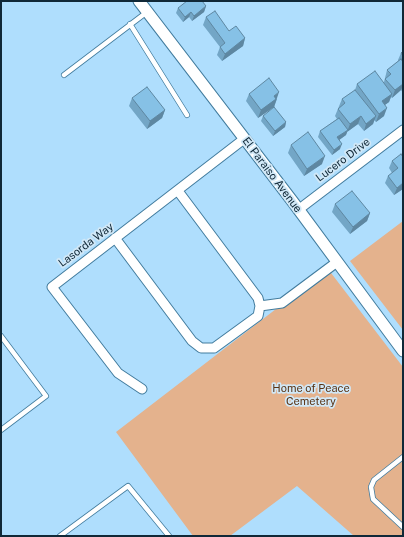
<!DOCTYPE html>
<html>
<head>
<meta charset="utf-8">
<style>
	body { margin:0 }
	#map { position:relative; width:404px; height:537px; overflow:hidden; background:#afdefd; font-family:"Public Sans",sans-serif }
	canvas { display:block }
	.frame { position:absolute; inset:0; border:2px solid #102837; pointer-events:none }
</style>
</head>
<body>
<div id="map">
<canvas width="404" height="537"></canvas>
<div class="frame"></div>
</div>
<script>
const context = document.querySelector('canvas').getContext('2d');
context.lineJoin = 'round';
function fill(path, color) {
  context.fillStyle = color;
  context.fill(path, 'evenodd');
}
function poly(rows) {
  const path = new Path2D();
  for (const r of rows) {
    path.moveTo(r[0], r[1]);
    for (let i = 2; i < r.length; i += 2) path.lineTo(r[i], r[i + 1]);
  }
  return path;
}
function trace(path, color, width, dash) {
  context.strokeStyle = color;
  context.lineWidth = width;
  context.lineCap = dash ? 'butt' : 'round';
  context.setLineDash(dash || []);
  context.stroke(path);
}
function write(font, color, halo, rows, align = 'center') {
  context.font = font + ' "Public Sans",sans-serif';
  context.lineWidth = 3.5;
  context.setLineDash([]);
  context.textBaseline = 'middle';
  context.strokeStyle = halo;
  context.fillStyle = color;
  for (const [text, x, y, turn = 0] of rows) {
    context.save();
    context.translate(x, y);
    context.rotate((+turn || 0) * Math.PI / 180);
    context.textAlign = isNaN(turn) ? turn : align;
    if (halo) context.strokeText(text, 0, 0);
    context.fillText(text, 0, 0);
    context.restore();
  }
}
fill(poly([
	[403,221,403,330,350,261],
	[328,269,403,367,403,536,354,536,297,486,230,536,193,536,116,432]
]), '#e4b28d');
const service = poly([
	[130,24,187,115],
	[64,75,147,12],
	[1,336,46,396,1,430],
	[403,457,374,480,371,487,373,499,403,527],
	[60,536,128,486,169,536]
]);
const minor = poly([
	[298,210,403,130],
	[115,238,192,341,201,348,214,348,258,316,260,306,258,298,178,191],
	[260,306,282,303,337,262],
	[142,389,118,373,52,287,244,139]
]);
const tertiary = poly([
	[139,1,293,202,403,351]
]);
trace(service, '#427c9e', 6);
trace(minor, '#427c9e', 11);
trace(tertiary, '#427c9e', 13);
trace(service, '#fff', 4.5);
trace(minor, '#fff', 9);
trace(tertiary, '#fff', 11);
fill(poly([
	[206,6,204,12,192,21,189,17,183,22,176,13,178,8],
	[206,17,229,31,245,38,243,46,222,61,217,55,220,47,203,25],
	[403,51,403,93,401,90,392,98,391,97,389,102,385,105,384,116,376,122,374,120,373,124,364,131,358,124,347,132,347,131,346,135,339,140,340,149,332,155,318,137,320,131,337,119,335,116,342,99,355,90,357,84,384,82,387,70,398,61,398,60,401,53],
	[249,94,277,99,274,107,258,118,246,101],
	[132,98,165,110,162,118,147,129,129,106],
	[263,116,286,122,285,127,273,136,261,121],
	[291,145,322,164,304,176,288,153],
	[401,154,403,189,394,195,385,183,388,176,392,173,389,168,392,161],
	[335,204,370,213,367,221,350,234,332,212]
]), '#73a6c6');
fill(poly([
	[206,6,204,12,192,21,194,16],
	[191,12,189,17,183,22,185,17],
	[245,38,243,46,222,61,225,54],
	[403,84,403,86,401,90,392,98,395,90],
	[279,92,274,107,258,118,261,110,274,96],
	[392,94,389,102,379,109,382,101],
	[387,108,384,116,376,122,379,114],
	[165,110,162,118,147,129,150,121],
	[361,116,358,124,347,132,350,124],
	[376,116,373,124,364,131,366,124],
	[286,122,285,127,273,136,275,131],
	[348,130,346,135,335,143,337,137],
	[342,144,340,149,332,155,334,150],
	[325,156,322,164,304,176,307,169],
	[403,183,403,189,394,195,397,188],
	[370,213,367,221,350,234,353,227]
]), '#5e87a1');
const building = poly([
	[187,1,202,1,206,6,194,16,191,12,185,17,178,8,187,1],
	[215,11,229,31,236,26,245,38,225,54,220,47,225,43,206,17,215,11],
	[403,51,403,56,401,53,403,51],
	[401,59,403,62,403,84,395,90,385,79,391,74,387,70,401,59],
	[375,71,392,94,382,101,387,108,379,114,357,84,375,71],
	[269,78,279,92,274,96,276,99,261,110,249,94,269,78],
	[147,87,165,110,150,121,132,98,147,87],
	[355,90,376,116,366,124,361,116,350,124,338,109,345,103,342,99,355,90],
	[274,107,286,122,275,131,263,116,274,107],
	[339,118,348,130,337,137,342,144,334,150,320,131,339,118],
	[308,132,325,156,307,169,291,145,308,132],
	[401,154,403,157,403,183,397,188,388,176,398,168,392,161,401,154],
	[352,191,370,213,353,227,335,204,352,191]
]);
fill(building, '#86c1e6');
trace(building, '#5e87a1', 1);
write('11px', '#102837', '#d1e8f7', [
	["Lucero Drive",343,160,-37],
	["El Paraiso Avenue",272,175,53],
	["Lasorda Way",86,245,-37]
]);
write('11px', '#593314', '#d1e8f7', [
	["Home of Peace",311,389],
	["Cemetery",311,402]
]);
</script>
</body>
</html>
